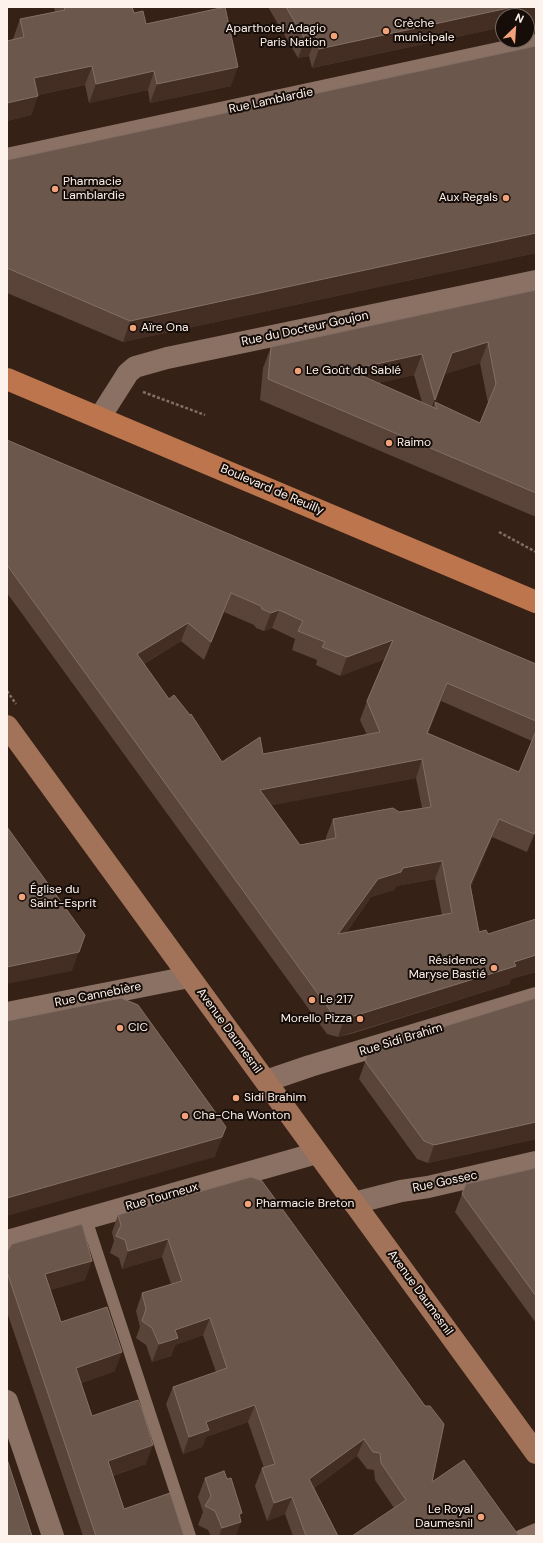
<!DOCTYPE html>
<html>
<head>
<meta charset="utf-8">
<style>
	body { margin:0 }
	#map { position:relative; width:543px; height:1543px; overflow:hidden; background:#362116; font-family:"DM Sans",sans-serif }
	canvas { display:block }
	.frame { position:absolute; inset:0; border:8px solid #fef2ec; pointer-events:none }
	.north { position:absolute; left:495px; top:8px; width:40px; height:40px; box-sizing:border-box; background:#160d08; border:1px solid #736963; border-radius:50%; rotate:25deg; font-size:11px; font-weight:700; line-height:16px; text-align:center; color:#fef2ec }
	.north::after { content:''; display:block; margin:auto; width:14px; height:18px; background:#f0a27a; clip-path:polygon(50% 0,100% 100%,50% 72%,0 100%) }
</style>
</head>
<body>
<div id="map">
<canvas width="543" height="1543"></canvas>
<div class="frame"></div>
<div class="north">N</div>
</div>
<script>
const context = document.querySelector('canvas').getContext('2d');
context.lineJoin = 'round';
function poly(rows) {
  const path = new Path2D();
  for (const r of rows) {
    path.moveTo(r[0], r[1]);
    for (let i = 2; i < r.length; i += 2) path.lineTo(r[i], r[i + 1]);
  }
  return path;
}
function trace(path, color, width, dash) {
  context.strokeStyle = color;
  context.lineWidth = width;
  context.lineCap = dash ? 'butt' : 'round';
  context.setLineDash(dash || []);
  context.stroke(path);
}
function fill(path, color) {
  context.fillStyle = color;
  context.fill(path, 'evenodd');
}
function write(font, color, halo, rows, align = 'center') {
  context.font = font + ' "DM Sans",sans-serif';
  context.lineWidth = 4;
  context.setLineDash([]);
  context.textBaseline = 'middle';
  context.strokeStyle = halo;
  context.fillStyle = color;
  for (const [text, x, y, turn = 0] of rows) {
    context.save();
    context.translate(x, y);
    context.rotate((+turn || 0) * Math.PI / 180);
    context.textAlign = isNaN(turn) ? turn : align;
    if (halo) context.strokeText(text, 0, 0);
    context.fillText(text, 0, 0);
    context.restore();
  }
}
trace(poly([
	[143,392,205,415],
	[499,532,536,552],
	[7,691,16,704]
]), '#806f66', 2.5, [3, 2]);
trace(poly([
	[86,1219,190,1536],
	[520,1536,536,1529]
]), '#8a7164', 12);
trace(poly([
	[7,159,536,45],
	[100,417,128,373,135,367,167,358,536,281],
	[7,1013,189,977],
	[266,1081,310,1066,536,998],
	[354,1203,401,1191,428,1187,536,1162],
	[7,1241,317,1153],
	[7,1401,53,1536]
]), '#8a7164', 22);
trace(poly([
	[7,726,536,1453]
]), '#a37359', 22);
trace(poly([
	[7,379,536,602]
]), '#bc754d', 22);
fill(poly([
	[54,7,132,7,134,13,146,24,231,86,150,103,148,90,89,103,85,85,38,95,31,115,7,121,7,41,13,40,13,39,20,19,55,12],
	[268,7,536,7,536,20,527,22,527,16,503,16,503,27,312,68,309,56,298,58],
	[536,46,536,253,123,342,7,293,7,160],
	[536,290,536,517,260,400,263,368,271,347],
	[480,363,488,403,480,423,435,402,433,407,432,407,445,374],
	[414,375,422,402,378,383],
	[7,440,536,664,536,831,527,852,492,837,471,887,479,932,488,934,536,919,536,972,511,979,509,984,351,1034,338,1037,327,1034,7,593],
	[224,612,254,625,256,628,264,631,272,628,295,639,292,650,317,660,316,665,340,676,385,659,367,701,360,720,367,735,263,754,222,762,169,699,144,664,181,641,204,660],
	[441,701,532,741,519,772,428,733],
	[416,778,422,808,399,812,333,819,326,837,326,840,300,845,271,805],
	[435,879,442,915,346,933,371,897,394,890,396,886],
	[536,998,536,1139,428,1163,417,1159,359,1079,370,1048,375,1048],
	[536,1168,536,1323,455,1212,466,1184],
	[251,1177,432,1482,394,1508,375,1480,374,1470,367,1469,357,1456,314,1488,338,1536,293,1536,285,1514,267,1521,255,1486,262,1468,264,1468,248,1422,206,1437,202,1447,183,1454,166,1404,173,1387,216,1372,203,1335,175,1345,171,1356,152,1362,146,1345,136,1338,140,1327,136,1311,142,1293,171,1284,162,1257,122,1269,119,1258,110,1253,114,1241,112,1232,118,1215],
	[7,1252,85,1280,50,1290,61,1322,115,1371,81,1383,92,1416,146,1464,113,1476,124,1509,184,1536,83,1536,7,1312],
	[205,1478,240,1518,236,1536,211,1536,208,1530,198,1525,203,1512,198,1497]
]), '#5a4439');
fill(poly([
	[513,7,536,7,536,20,527,22,527,16,503,16,503,27,312,68,319,49],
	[316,36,309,56,298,58,305,39],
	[92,66,85,85,27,97,34,78],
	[238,67,231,86,150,103,157,84],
	[154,71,148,90,89,103,96,84],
	[38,96,31,115,7,121,7,103],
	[536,233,536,253,123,342,130,321],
	[488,342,480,363,445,374,427,421,452,353],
	[422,354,414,375,342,391,349,370],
	[231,593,224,612,204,660,211,642],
	[279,610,272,628,264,631,271,613],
	[188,623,181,641,130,672,137,654],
	[393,640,386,659,340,676,347,657],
	[447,683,441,701,420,751,427,733],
	[422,759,416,778,253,809,260,790],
	[499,819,492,837,464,903,470,885],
	[536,829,536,831,527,852,534,834],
	[442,861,435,879,396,886,394,890,371,897,332,953,338,934,378,879,403,868],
	[85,935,72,971,7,984,7,967],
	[536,955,536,972,511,979,509,984,338,1037,344,1019],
	[536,1122,536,1139,428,1163,434,1145],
	[226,1127,215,1157,7,1216,7,1198],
	[168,1239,162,1257,122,1269,128,1251],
	[92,1261,85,1280,38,1294,45,1274],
	[210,1318,203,1335,175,1345,171,1356,152,1362,159,1344,175,1330],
	[122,1352,115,1371,69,1387,76,1368],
	[255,1405,248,1422,206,1437,202,1447,183,1454,189,1437,206,1422],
	[364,1439,357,1456,303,1496,309,1479],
	[153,1445,146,1464,101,1480,108,1461],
	[292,1497,285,1514,267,1521,274,1503],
	[242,1513,238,1523,241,1522,236,1536,219,1536,222,1528,239,1514]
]), '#442e23');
const building = poly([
	[64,7,132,7,134,13,143,11,146,24,225,7,238,67,157,84,154,71,96,84,92,66,34,78,38,96,7,103,7,41,24,37,20,19,65,10,64,7],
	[286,7,513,7,319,49,316,36,305,39,286,7],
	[536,46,536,233,130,321,7,268,7,160,536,46],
	[536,290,536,493,268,379,271,347,536,290],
	[488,342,496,384,480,423,435,402,437,409,349,370,422,354,435,400,452,353,488,342],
	[7,440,536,664,536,721,447,683,427,733,519,772,536,731,536,829,534,834,499,819,470,885,479,932,486,930,488,934,536,919,536,955,514,962,516,966,357,1015,344,1019,334,1016,7,565,7,440],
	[231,593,261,606,262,609,271,613,279,610,303,621,298,631,325,642,322,647,347,657,393,640,367,701,380,732,263,754,260,737,222,762,191,714,190,715,174,695,169,699,137,654,188,623,211,642,231,593],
	[422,759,431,807,399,812,393,808,333,819,336,838,300,845,260,790,422,759],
	[442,861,452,913,338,934,378,879,401,872,403,868,442,861],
	[7,827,85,935,79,952,7,967,7,827],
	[121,998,138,1005,226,1127,222,1137,7,1198,7,1021,121,998],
	[536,998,536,1122,434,1145,424,1141,365,1061,370,1048,375,1048,536,998],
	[536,1168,536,1296,462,1194,466,1184,536,1168],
	[251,1177,262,1181,425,1406,430,1406,444,1424,432,1482,464,1460,519,1536,352,1536,406,1500,381,1463,380,1453,373,1452,364,1439,309,1479,338,1536,306,1536,292,1497,274,1503,262,1468,275,1464,255,1405,206,1422,209,1430,189,1437,173,1387,227,1368,210,1318,175,1330,178,1338,159,1344,152,1328,142,1321,146,1309,142,1293,182,1281,168,1239,128,1251,125,1240,116,1236,121,1225,118,1215,251,1177],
	[82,1224,92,1261,45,1274,61,1322,107,1307,122,1352,76,1368,92,1416,138,1400,143,1412,153,1445,108,1461,124,1509,170,1493,184,1536,96,1536,7,1272,7,1252,12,1244,82,1224],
	[7,1459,32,1536,7,1536,7,1459],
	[224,1471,227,1479,231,1478,242,1513,239,1514,241,1522,222,1528,215,1511,205,1506,211,1496,205,1478,224,1471]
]);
fill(building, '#6c574d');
trace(building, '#836f66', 1);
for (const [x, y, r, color] of [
	[386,31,4,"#f0a27a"],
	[334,36,4,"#f0a27a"],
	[55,189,4,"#f0a27a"],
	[506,198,4,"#f0a27a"],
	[133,328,4,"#f0a27a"],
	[298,371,4,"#f0a27a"],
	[389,443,4,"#f0a27a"],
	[22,897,4,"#f0a27a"],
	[494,968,4,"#f0a27a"],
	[312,1000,4,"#f0a27a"],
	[360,1019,4,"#f0a27a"],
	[120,1028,4,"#f0a27a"],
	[236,1098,4,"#f0a27a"],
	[185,1116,4,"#f0a27a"],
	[248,1204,4,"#f0a27a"],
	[481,1517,4,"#f0a27a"]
]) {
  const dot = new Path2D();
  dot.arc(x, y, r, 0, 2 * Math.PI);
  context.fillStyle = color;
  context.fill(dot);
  trace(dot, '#160d08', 1.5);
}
write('12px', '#fef2ec', '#160d08', [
	["Crèche",394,24],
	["municipale",394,38],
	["Aparthotel Adagio",326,29,"right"],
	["Paris Nation",326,43,"right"],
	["Pharmacie",63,182],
	["Lamblardie",63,196],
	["Aux Regals",498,198,"right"],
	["Aïre Ona",141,328],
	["Le Goût du Sablé",306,371],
	["Raimo",397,443],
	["Église du",30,890],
	["Saint-Esprit",30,904],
	["Résidence",486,961,"right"],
	["Maryse Bastié",486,975,"right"],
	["Le 217",320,1000],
	["Morello Pizza",352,1019,"right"],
	["CIC",128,1028],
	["Sidi Brahim",244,1098],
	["Cha-Cha Wonton",193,1116],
	["Pharmacie Breton",256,1204],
	["Le Royal",473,1510,"right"],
	["Daumesnil",473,1524,"right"]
], 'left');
write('12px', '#fef2ec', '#160d08', [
	["Rue Lamblardie",271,101,-12],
	["Rue du Docteur Goujon",305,329,-12],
	["Boulevard de Reuilly",272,490,23],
	["Rue Cannebière",98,995,-11],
	["Avenue Daumesnil",229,1031,54],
	["Rue Sidi Brahim",401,1040,-17],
	["Rue Gossec",445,1182,-12],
	["Rue Tourneux",162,1197,-16],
	["Avenue Daumesnil",420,1293,54]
]);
</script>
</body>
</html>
